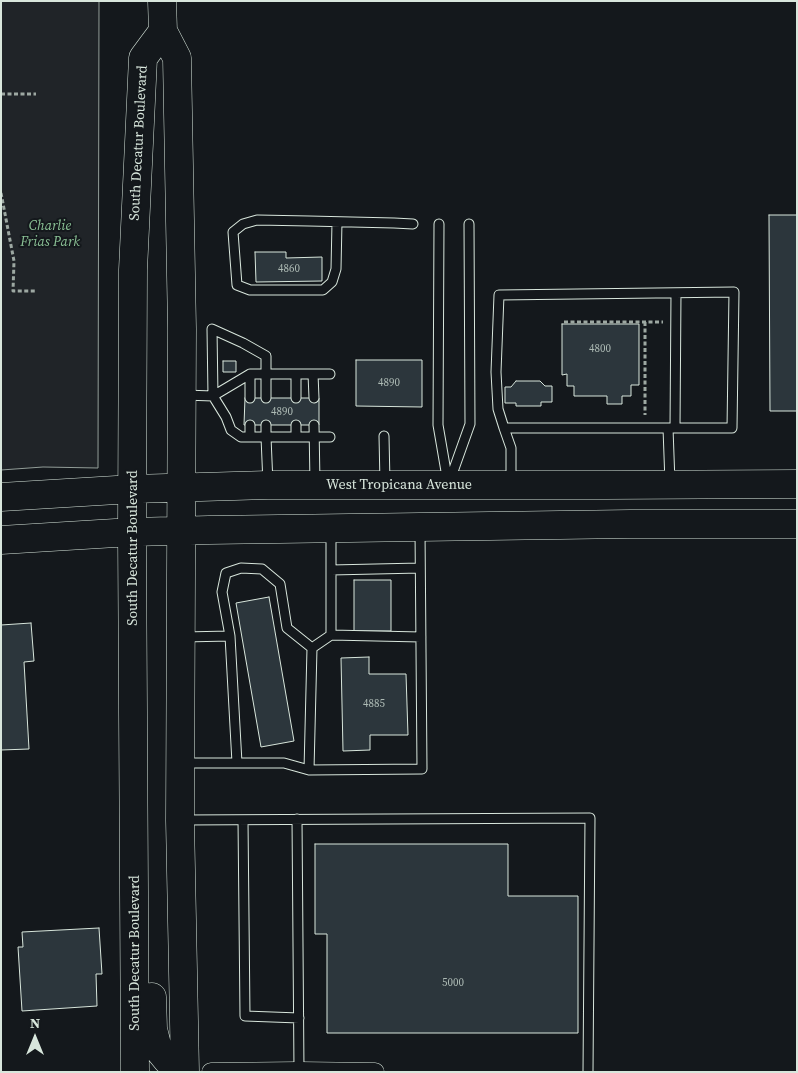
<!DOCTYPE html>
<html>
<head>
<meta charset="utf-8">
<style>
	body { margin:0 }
	#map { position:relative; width:798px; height:1073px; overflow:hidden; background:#14181c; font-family:"Source Serif 4",serif }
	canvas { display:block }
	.frame { position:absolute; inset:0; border:2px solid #d8e6dc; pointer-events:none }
	.north { position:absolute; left:10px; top:1013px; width:50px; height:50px; -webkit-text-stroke:4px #14181c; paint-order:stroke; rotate:0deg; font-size:14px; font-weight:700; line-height:20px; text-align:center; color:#d8e6dc }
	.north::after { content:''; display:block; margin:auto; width:18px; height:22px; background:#d8e6dc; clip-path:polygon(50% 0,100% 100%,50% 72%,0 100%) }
</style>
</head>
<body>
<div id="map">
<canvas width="798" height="1073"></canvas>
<div class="frame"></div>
<div class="north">N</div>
</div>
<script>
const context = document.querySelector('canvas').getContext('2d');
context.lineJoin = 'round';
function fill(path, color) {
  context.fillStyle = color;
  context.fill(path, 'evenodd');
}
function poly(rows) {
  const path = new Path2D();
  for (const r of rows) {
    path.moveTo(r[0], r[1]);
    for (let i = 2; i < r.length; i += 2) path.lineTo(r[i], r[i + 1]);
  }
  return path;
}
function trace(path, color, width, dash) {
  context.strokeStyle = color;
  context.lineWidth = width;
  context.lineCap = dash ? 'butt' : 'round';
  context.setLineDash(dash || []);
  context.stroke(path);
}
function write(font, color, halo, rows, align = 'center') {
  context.font = font + ' "Source Serif 4",serif';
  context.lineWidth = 4;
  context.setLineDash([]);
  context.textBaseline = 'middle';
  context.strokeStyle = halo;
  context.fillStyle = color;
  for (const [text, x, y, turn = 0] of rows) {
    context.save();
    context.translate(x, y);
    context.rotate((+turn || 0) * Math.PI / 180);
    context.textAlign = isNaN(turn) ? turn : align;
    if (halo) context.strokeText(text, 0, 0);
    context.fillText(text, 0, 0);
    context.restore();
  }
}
const green = poly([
	[1,1,99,1,98,468,43,467,1,470,1,1]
]);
fill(green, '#202428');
trace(green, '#939e99', 1);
const building = poly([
	[769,215,797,215,797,411,770,411,769,215],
	[255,252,286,252,286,258,322,257,322,281,256,282,255,252],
	[562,324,639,324,639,385,631,385,631,396,622,396,622,404,607,404,607,396,574,396,574,386,567,386,567,374,562,375,562,324],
	[356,360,422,360,422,407,356,406,356,360],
	[223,361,236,361,236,372,223,372,223,361],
	[516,381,540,381,545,386,552,386,552,402,541,402,541,406,516,406,516,403,505,403,505,387,511,387,516,381],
	[245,398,319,398,319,425,244,425,245,398],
	[354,580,391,580,391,631,354,631,354,580],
	[269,597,294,741,261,747,236,603,269,597],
	[31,623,34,661,24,662,29,749,1,750,1,625,31,623],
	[369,657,369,674,406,674,408,735,370,735,370,750,343,751,341,658,369,657],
	[315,844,508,844,508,896,578,896,578,1033,327,1033,327,934,315,934,315,844],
	[99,928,102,974,96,974,97,1006,22,1011,18,947,23,947,22,932,99,928]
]);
fill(building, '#2c363c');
trace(building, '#d8e6dc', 1);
const lane = poly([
	[337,222,336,269,332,282,323,290,250,290,237,285,233,232,243,224,257,220,309,221,394,223,413,224],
	[439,224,438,425,448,483],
	[250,374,250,398],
	[296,374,296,398],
	[313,374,314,398],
	[184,395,213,396,226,417,231,430,241,437,266,437,268,484],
	[213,396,212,329,243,343,266,356,266,398],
	[213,396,250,374,330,374],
	[250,425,250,437],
	[266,425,266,437,330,437],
	[296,425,296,437],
	[314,425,315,483],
	[504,428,732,428,734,292,499,295,496,372,498,409,504,428,511,448,511,483],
	[668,428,670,483],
	[675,428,676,293],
	[384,436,385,483],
	[450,480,470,424,469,224],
	[331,531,331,635,312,648,309,770,422,769,420,530],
	[331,570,420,568],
	[331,635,421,637],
	[230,636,222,592,226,573,241,568,262,569,280,584,287,628,312,648],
	[183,637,230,636,237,763],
	[183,763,284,763,309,770],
	[297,819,299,1071],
	[183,820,590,818,588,1072],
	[243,820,245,1016,299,1018]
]);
const street = poly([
	[211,1072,299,1071,375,1072]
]);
const primary = poly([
	[162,1,163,31,177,58,182,329,180,820,185,1072],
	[1,497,133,489,268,485,606,485,797,484],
	[1,540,132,532,209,530,630,524,797,524],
	[152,997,153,1029,158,1049,167,1060,185,1072],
	[135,1072,132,532,133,270,143,58,163,31]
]);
trace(lane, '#d8e6dc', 11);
trace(street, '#d8e6dc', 19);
trace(primary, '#d8e6dc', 29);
trace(poly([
	[1,94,36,94],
	[1,193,14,261,13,291,36,291],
	[564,322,663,322],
	[645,322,645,415]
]), '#9da8a2', 3, [4, 2.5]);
trace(lane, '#14181c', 9);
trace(street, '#14181c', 18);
trace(primary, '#14181c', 28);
write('11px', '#adbab4', null, [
	["4860",289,269],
	["4800",600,349],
	["4890",389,383],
	["4890",282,412],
	["4885",374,704],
	["5000",453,983]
]);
write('14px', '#d8e6dc', '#14181c', [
	["South Decatur Boulevard",139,143,-87],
	["West Tropicana Avenue",399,485],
	["South Decatur Boulevard",133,548,-90],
	["South Decatur Boulevard",135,953,-90]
]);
write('italic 14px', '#8ac095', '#14181c', [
	["Charlie",50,226],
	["Frias Park",50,242]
]);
</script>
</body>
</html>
